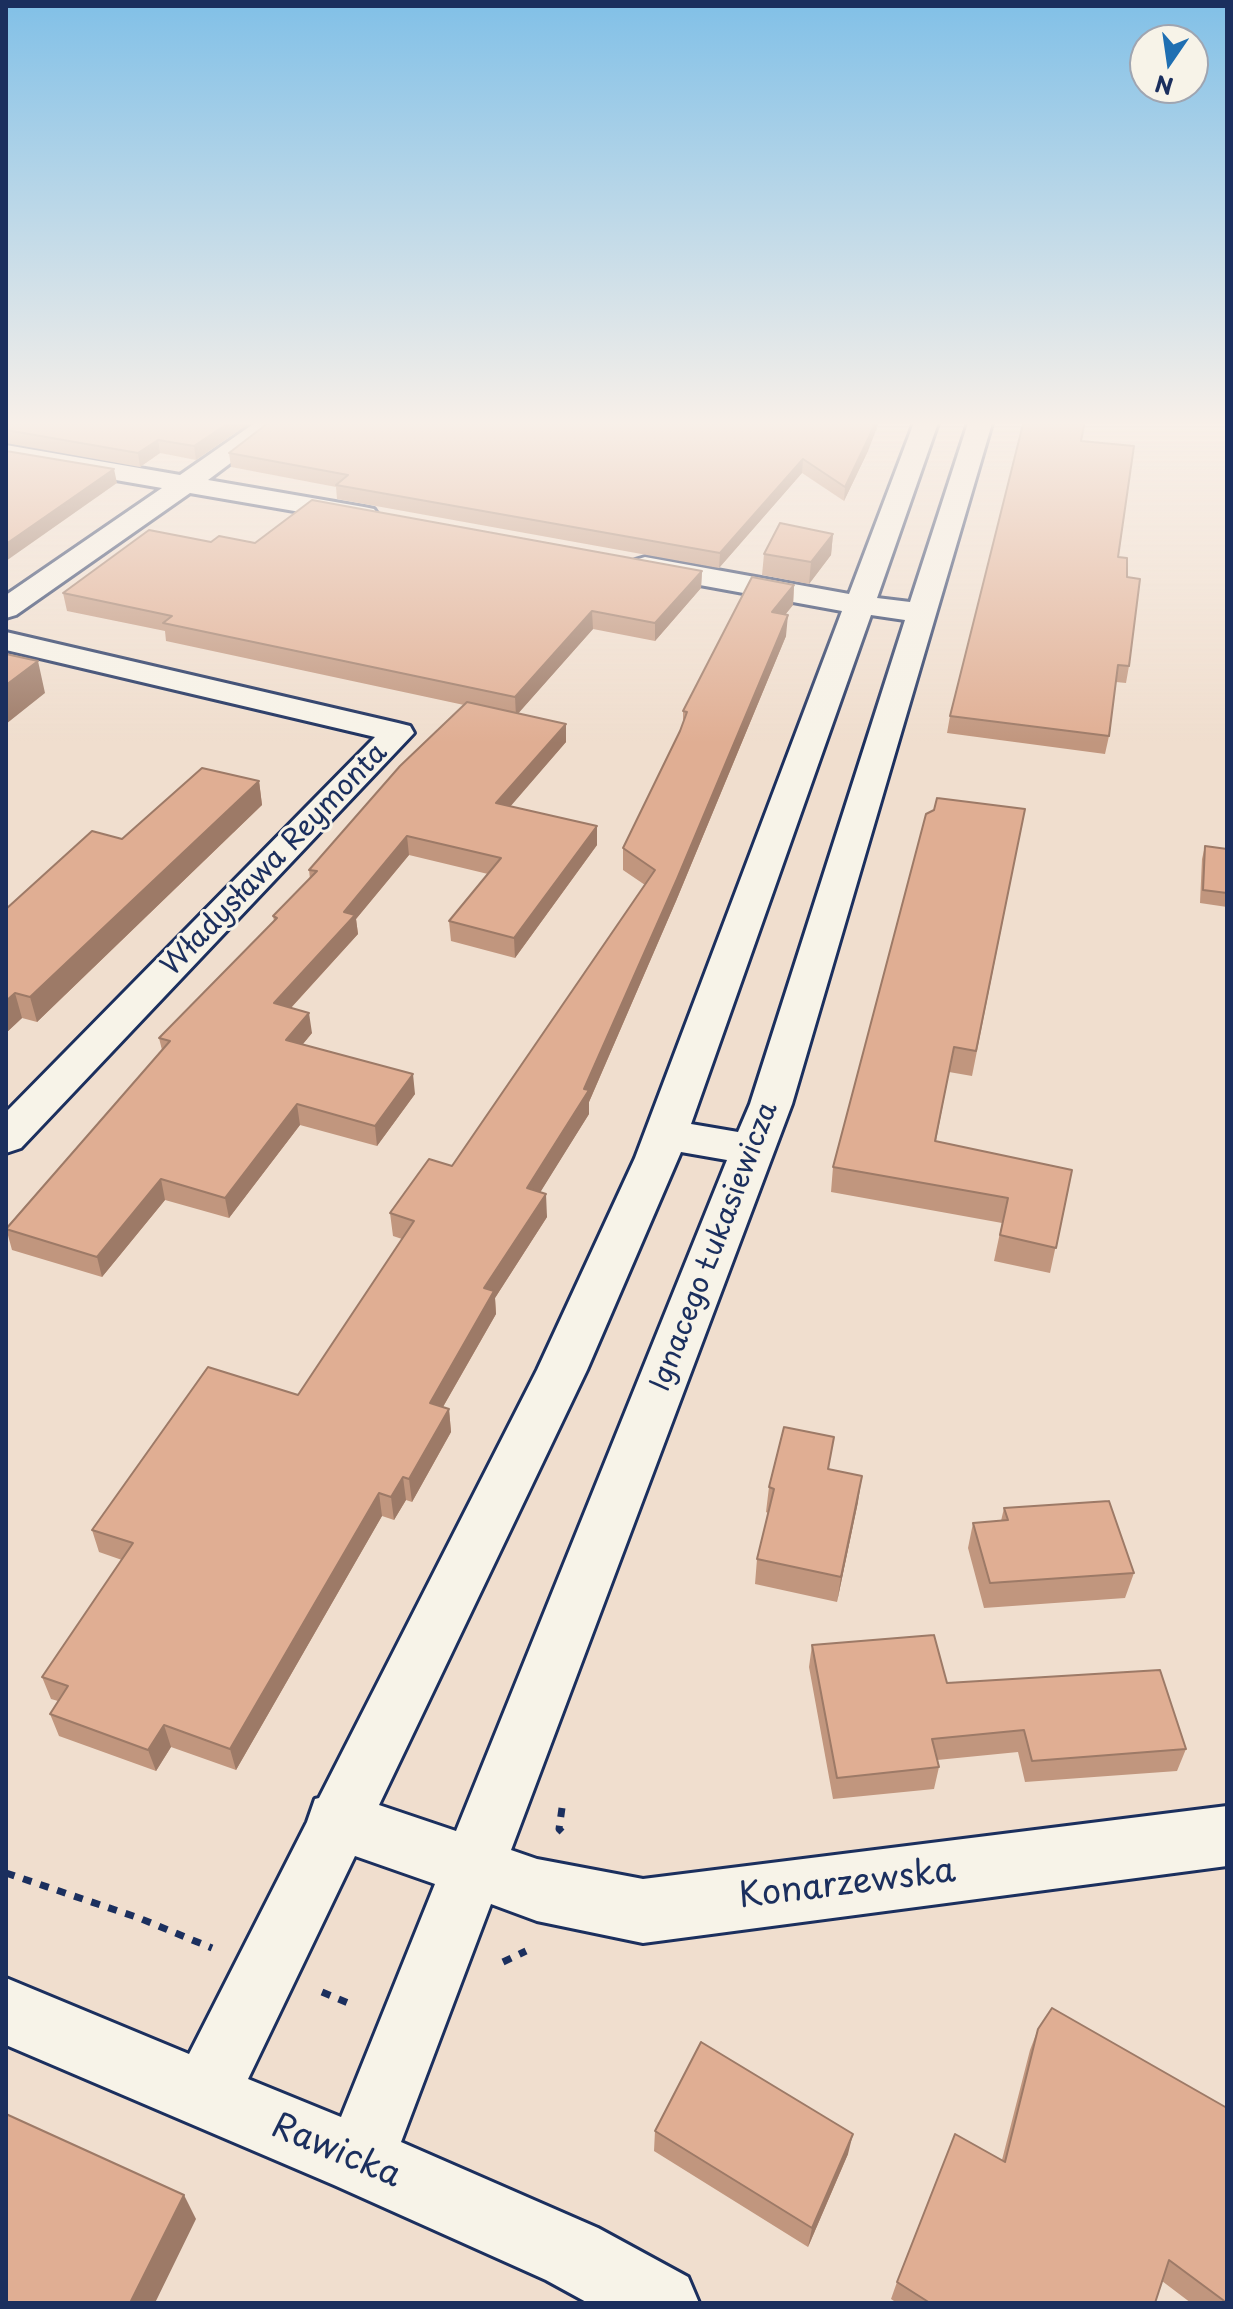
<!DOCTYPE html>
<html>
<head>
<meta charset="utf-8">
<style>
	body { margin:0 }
	#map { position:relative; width:1233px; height:2309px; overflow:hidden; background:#f0dece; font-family:"Playpen Sans",sans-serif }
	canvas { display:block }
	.frame { position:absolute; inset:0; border:8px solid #1b2f5e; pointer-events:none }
	.north { position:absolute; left:1129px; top:24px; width:80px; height:80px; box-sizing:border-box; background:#f7f3e8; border:2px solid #9fa5b1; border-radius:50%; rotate:193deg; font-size:22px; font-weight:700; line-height:32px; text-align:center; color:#1b2f5e }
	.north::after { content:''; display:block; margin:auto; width:28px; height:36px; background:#1f6fb2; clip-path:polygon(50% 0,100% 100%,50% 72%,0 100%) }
</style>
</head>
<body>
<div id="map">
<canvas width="1233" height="2309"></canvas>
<div class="frame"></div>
<div class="north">N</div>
</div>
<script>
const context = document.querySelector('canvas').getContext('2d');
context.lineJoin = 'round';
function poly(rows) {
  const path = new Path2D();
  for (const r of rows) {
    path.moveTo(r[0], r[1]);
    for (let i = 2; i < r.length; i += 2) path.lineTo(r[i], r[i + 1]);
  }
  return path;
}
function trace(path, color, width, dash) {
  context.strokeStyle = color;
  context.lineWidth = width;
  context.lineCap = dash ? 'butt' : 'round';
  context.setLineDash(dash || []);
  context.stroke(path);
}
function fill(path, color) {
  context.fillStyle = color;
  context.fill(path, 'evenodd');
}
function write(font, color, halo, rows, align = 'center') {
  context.font = font + ' "Playpen Sans",sans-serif';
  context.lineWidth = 6;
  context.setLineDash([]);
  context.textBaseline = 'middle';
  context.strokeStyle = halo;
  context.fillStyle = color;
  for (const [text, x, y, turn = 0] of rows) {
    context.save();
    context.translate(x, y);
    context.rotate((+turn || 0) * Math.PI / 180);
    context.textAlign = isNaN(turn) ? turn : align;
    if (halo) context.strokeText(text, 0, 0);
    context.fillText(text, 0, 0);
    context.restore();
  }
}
const minor = poly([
	[259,420,288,420,208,480,364,507,374,509,378,515,374,521,364,523,190,493,16,615,6,618,6,595,162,488,6,461,6,445,180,475,259,420],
	[915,420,939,420,877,598,910,602,969,420,993,420,792,1104,511,1850,537,1859,643,1879,1227,1806,1227,1866,643,1943,537,1921,491,1904,401,2142,598,2228,688,2277,699,2303,588,2303,546,2280,334,2185,6,2045,6,1978,189,2054,307,1822,315,1799,319,1798,537,1370,635,1158,842,611,645,575,635,572,631,566,635,560,645,557,849,594,915,420],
	[871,615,905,620,750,1104,738,1132,691,1124,871,615],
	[681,1152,727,1160,456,1831,379,1805,587,1370,681,1152],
	[355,1856,435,1884,341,2117,248,2079,355,1856],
	[6,632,398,723,410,726,414,733,21,1148,6,1153,6,1112,375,737,6,650,6,632]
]);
trace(minor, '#1b2f5e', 6);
trace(poly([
	[562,1808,559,1829,562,1832],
	[6,1873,139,1918,212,1948],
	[503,1962,526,1951],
	[322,1992,353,2005]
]), '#1b2f5e', 7, [9, 9]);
fill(minor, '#f7f3e8');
fill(poly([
	[6,420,254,420,196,460,160,453,140,467,6,443],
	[1024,420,1086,420,1081,441,1118,557,1127,577,1129,666,1126,683,1116,682,1109,736,1105,754,947,733,950,716],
	[868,451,844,501,802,473,719,568,337,499,336,487,231,467,229,453],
	[833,534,831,555,809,584,762,575,764,554],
	[211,542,255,543,702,571,701,588,655,641,593,629,518,713,566,742,510,806,597,826,597,845,515,958,451,941,449,921,488,874,409,855,356,919,358,934,291,1008,312,1033,302,1045,415,1094,377,1146,300,1125,229,1218,165,1200,102,1277,12,1250,6,1228,162,1050,159,1038,274,921,273,916,310,879,309,870,464,705,166,641,165,631,67,611,63,593],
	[794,585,793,605,785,615,786,636,676,901,589,1102,589,1114,540,1192,547,1217,495,1298,496,1314,443,1407,449,1409,451,1432,412,1502,406,1500,394,1520,382,1516,236,1770,171,1747,156,1771,59,1736,50,1714,58,1701,51,1699,42,1677,122,1560,99,1552,92,1530,298,1395,402,1239,393,1236,390,1213,452,1166,645,885,623,870,623,848,680,731,683,723,683,711],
	[259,781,262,805,37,1022,22,1018,6,1033,6,909,122,839],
	[1025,809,972,1076,949,1072,936,1141,1072,1170,1050,1273,994,1261,1002,1223,831,1192,833,1167],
	[1205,846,1227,849,1227,907,1200,903,1202,859],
	[829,1469,858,1502,837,1602,755,1584,757,1559,768,1513,766,1512,769,1487],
	[1004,1508,1134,1573,1125,1598,984,1608,968,1548,973,1523,1001,1521],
	[812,1645,947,1683,1186,1749,1177,1771,1025,1782,1018,1752,937,1760,939,1767,934,1789,833,1799,809,1667],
	[1038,2029,1227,2303,1191,2303,1162,2281,1155,2303,897,2303,891,2299,897,2282,1002,2160,1030,2050],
	[655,2131,848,2154,808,2247,654,2151]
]), '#c1967e');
fill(poly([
	[233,420,254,420,196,460,194,446],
	[876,420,880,420,868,451,844,501,845,487],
	[158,440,160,453,140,467,138,453],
	[803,459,802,473,719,568,720,553],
	[114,469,117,483,6,561,6,544],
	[833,534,831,555,809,584,811,562],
	[702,571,701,588,655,641,655,623],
	[794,585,793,605,771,632,772,612],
	[592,611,593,629,516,716,515,697],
	[788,615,786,636,676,901,589,1102,589,1114,528,1212,527,1188,584,1089],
	[38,661,45,693,6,724,6,685],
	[566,724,566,742,497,822,496,803],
	[259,781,262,805,37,1022,30,997],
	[597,826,597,845,515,958,514,938],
	[407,836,409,855,356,919,358,934,277,1023,274,1003,344,912],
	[15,993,22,1018,6,1033,6,1001],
	[309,1013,312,1033,289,1061,286,1040],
	[413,1074,415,1094,377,1146,375,1126],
	[297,1104,300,1125,229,1218,225,1198],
	[161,1179,165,1200,102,1277,97,1257],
	[546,1194,547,1217,495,1298,496,1314,432,1426,430,1403,484,1288],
	[449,1409,451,1432,412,1502,409,1479],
	[862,1476,858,1502,837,1602,841,1577],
	[403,1477,406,1500,394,1520,391,1497],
	[379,1493,382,1516,236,1770,230,1749],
	[164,1725,171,1747,156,1771,148,1750],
	[853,2134,848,2154,808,2247,812,2228],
	[184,2195,196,2219,155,2303,130,2303]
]), '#9d7a67');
const building = poly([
	[6,420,233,420,194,446,158,440,138,453,6,430,6,420],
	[272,420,876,420,869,437,845,487,803,459,720,553,336,485,348,475,229,453,272,420],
	[1024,420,1085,420,1081,441,1134,446,1118,557,1127,558,1127,577,1140,579,1129,666,1118,665,1109,736,950,716,1024,420],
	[6,451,114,469,6,544,6,451],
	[312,500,702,571,655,623,592,611,515,697,163,623,172,616,63,593,149,530,211,542,219,536,255,543,312,500],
	[780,523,833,534,811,562,764,554,780,523],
	[752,577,794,585,772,612,788,615,677,879,584,1089,589,1090,527,1188,546,1194,484,1288,494,1291,430,1403,449,1409,409,1479,403,1477,391,1497,379,1493,230,1749,164,1725,148,1750,50,1714,68,1686,42,1677,133,1543,92,1530,208,1367,298,1395,414,1221,390,1213,429,1159,452,1166,655,870,623,848,680,731,687,712,683,711,752,577],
	[6,654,38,661,6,685,6,654],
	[467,702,566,724,496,803,597,826,514,938,449,921,501,858,407,836,344,912,355,915,274,1003,309,1013,286,1040,413,1074,375,1126,297,1104,225,1198,161,1179,97,1257,6,1229,170,1041,159,1038,277,918,273,916,317,871,309,870,400,766,467,702],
	[202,768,259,781,30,997,15,993,6,1001,6,909,92,831,122,839,202,768],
	[937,798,1025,809,976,1051,954,1047,935,1141,1072,1170,1056,1248,1000,1235,1008,1198,833,1167,926,814,934,810,937,798],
	[1205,846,1227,849,1227,893,1203,890,1205,846],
	[784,1427,834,1437,828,1469,862,1476,841,1577,757,1559,774,1489,769,1487,784,1427],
	[1109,1501,1134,1573,990,1583,973,1523,1008,1520,1004,1508,1109,1501],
	[934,1635,947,1683,1160,1670,1186,1749,1032,1761,1024,1730,932,1739,939,1767,837,1778,812,1645,934,1635],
	[1052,2008,1227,2108,1227,2303,1169,2260,1155,2303,930,2303,897,2282,955,2134,1005,2162,1038,2029,1052,2008],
	[701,2042,853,2134,812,2228,655,2131,701,2042],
	[6,2114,184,2195,130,2303,6,2303,6,2114]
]);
fill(building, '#e0ae93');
trace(building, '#9d7a67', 2);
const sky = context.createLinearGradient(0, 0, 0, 743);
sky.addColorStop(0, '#81c0e7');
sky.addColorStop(0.57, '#f8f0e9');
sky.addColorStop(1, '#f8f0e900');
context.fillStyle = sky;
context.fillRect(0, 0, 1233, 743);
write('28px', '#1b2f5e', '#f7f3e8', [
	["Władysława Reymonta",275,860,-46],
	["Ignacego Łukasiewicza",715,1247,-69]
]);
write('34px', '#1b2f5e', '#f7f3e8', [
	["Konarzewska",847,1885,-7],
	["Rawicka",336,2152,23]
]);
</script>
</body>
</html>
